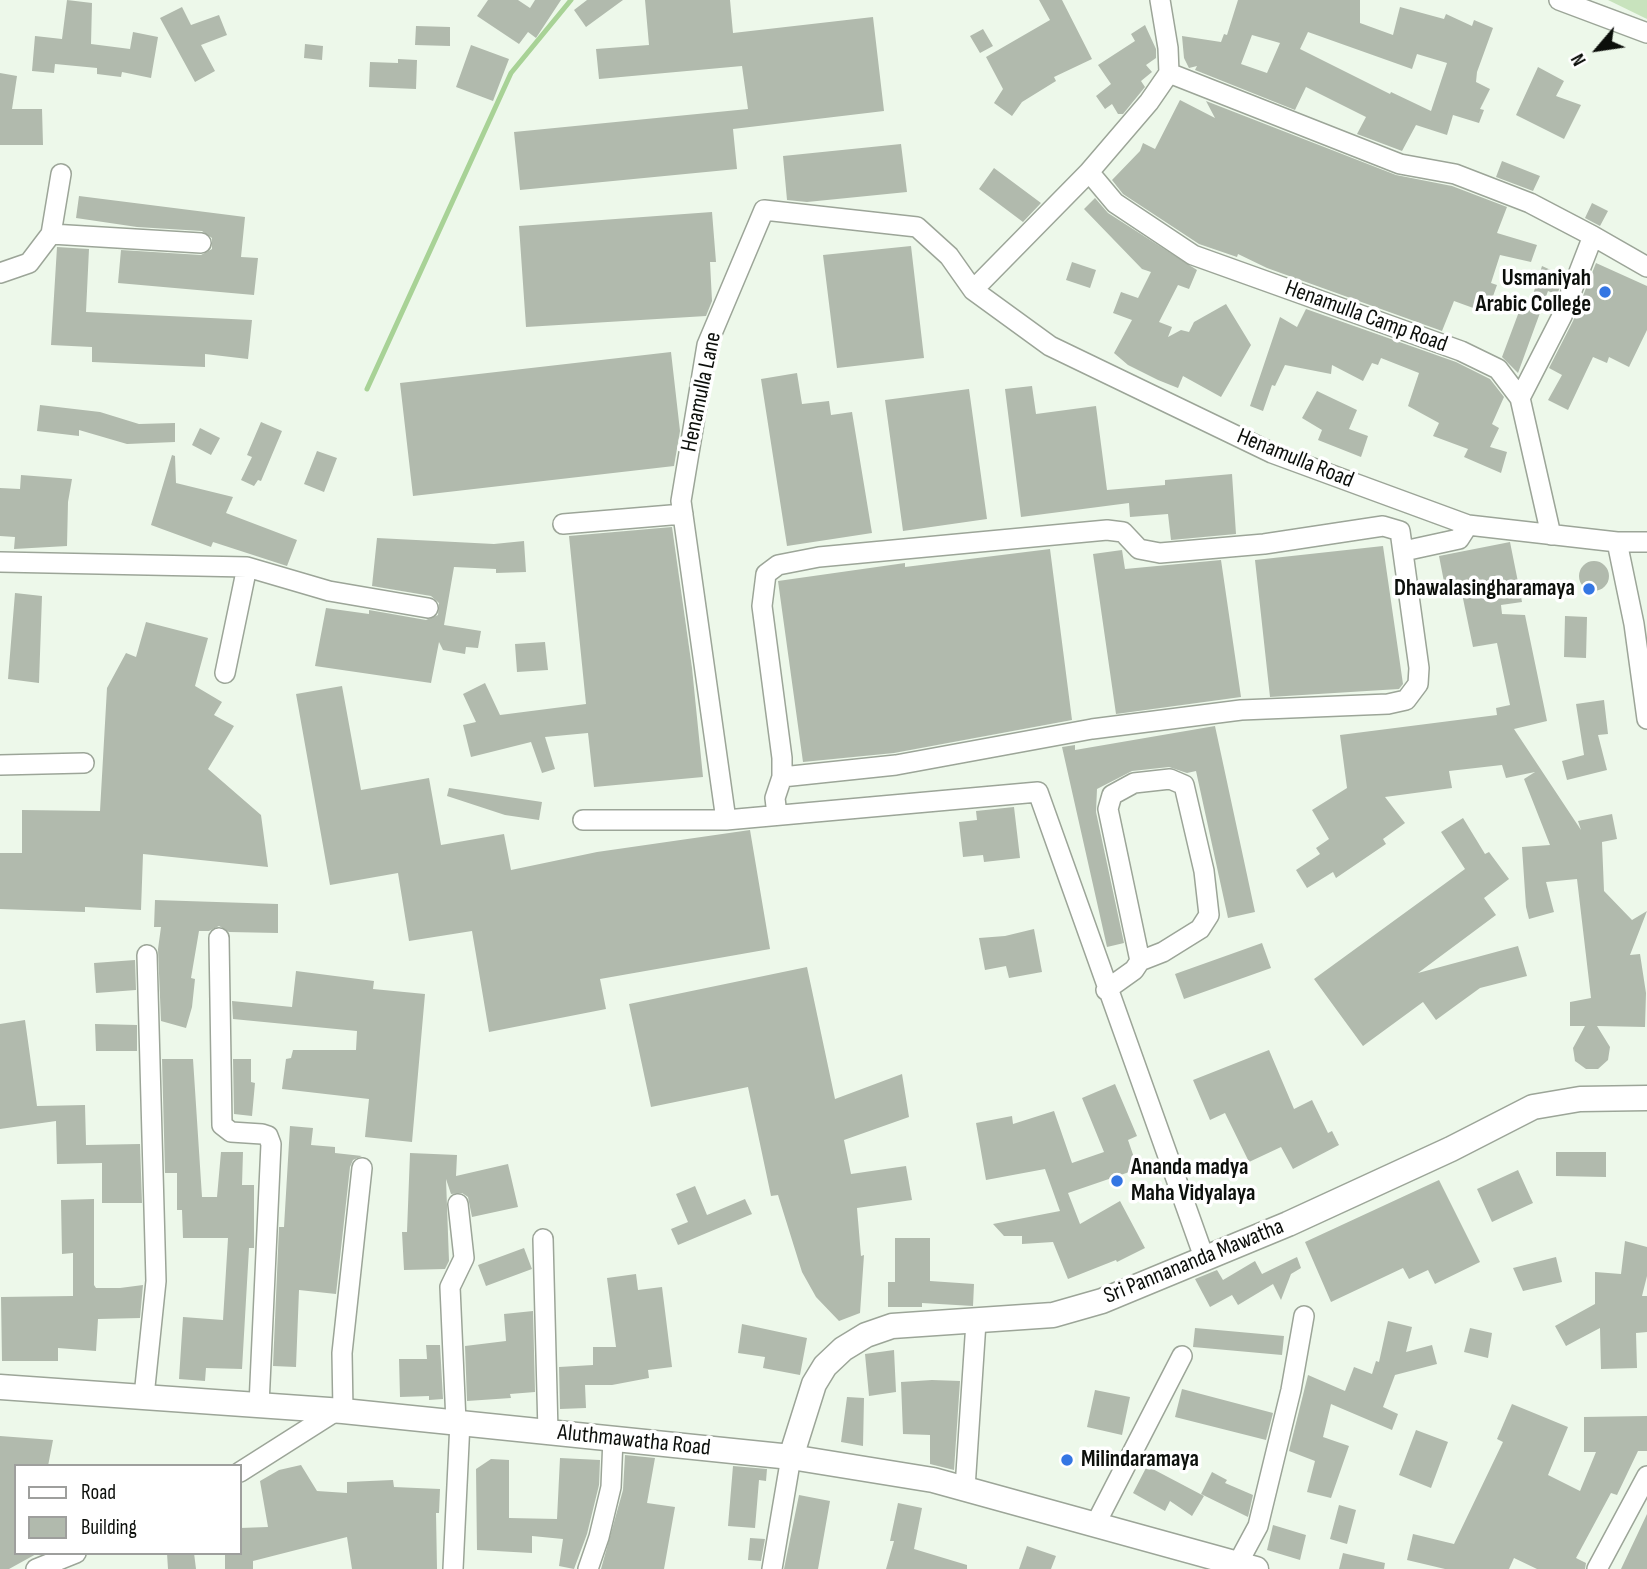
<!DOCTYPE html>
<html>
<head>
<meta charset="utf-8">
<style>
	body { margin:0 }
	#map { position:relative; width:1647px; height:1569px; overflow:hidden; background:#edf8ea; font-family:"Sofia Sans Condensed",sans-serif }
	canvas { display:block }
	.legend { position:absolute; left:14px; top:1464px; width:228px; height:91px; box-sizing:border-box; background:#fff; border:2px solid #9e9f9d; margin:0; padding:9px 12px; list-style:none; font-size:21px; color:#0c0f0b }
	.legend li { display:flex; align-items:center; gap:14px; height:35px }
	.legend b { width:35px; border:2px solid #9e9f9d }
	.north { position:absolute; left:1563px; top:14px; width:70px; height:70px; -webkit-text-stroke:5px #fff; paint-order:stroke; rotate:241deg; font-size:19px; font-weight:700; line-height:28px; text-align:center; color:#0c0f0b }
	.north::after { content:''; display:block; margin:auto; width:24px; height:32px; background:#0c0f0b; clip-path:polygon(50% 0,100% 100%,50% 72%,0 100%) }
</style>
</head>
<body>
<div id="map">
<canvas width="1647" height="1569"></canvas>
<ul class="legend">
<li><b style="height:9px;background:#fff"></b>Road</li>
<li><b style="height:19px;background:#b1baad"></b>Building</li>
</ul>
<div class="north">N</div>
</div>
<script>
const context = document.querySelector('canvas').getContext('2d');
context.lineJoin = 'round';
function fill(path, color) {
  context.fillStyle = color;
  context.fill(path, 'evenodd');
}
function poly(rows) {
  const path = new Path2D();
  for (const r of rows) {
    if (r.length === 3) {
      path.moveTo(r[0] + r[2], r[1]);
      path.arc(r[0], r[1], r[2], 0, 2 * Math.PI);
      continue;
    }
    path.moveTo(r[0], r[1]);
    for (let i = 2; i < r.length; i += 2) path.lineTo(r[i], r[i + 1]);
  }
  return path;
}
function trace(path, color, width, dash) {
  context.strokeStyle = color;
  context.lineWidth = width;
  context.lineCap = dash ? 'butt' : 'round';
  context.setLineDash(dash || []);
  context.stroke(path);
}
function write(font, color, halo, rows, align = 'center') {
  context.font = font + ' "Sofia Sans Condensed",sans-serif';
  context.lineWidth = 7;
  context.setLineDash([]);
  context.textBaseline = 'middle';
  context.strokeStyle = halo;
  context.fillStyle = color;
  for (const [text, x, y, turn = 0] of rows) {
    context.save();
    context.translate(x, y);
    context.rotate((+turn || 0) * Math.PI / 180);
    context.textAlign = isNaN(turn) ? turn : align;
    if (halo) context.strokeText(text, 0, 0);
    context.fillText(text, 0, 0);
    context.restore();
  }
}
fill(poly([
	[1608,0,1647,0,1647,19]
]), '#c8e3bd');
trace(poly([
	[367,389,511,73,571,0]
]), '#a8d296', 5);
fill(poly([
	[67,0,92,3,91,44,130,49,133,32,158,37,151,78,122,72,121,77,97,74,97,68,55,64,54,73,32,71,35,36,62,39],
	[488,0,518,0,530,8,535,0,561,0,536,38,528,32,519,44,477,16],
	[587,0,623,0,586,27,574,10],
	[645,0,730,0,733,33,873,17,884,111,733,129,737,169,520,190,514,132,748,109,742,66,599,79,596,49,649,45],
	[1039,0,1062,0,1092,59,1054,77,1056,81,1022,102,1012,116,994,103,1003,89,986,57,1050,20],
	[1238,0,1360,0,1360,23,1393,35,1400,7,1444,19,1446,14,1472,26,1474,20,1493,28,1477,72,1476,82,1490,89,1480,109,1484,110,1479,123,1453,115,1447,135,1416,125,1402,151,1357,134,1366,117,1306,87,1295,110,1195,70,1197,66,1189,68,1184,58,1182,36,1221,42,1224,34,1227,35],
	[1308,32,1412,69,1417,54,1447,63,1431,111,1391,92,1390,94,1300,49],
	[1252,35,1280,43,1267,73,1241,64],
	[182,7,191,25,219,15,227,35,201,45,215,71,195,82,160,18],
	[1145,25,1156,49,1156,58,1146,65,1152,72,1141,81,1145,87,1123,114,1118,114,1112,104,1105,109,1096,96,1111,84,1098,65,1135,41,1131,34],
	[416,26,450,27,450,46,415,45],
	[983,29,993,46,980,53,970,36],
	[305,44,323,46,322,60,304,58],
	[471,45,509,59,493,101,456,87],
	[398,59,417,60,416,89,369,87,370,62,398,63],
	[1538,67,1564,81,1556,96,1581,105,1564,139,1516,115],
	[0,73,17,76,12,109,42,109,43,145,0,145],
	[1180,100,1215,118,1206,101,1396,175,1452,186,1507,207,1497,233,1537,245,1531,262,1500,255,1491,283,1497,285,1487,313,1454,301,1442,331,1267,268,1238,254,1237,257,1199,244,1123,194,1112,180,1140,151,1143,143,1155,149],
	[901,144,907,192,807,202,787,200,783,156],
	[1502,161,1540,176,1533,191,1496,177],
	[994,168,1041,203,1023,222,979,189],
	[79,196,245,217,241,257,258,258,254,295,118,283,121,250,201,255,212,249,212,238,202,231,137,227,76,218],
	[1095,198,1108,213,1197,270,1189,289,1178,285,1159,322,1172,327,1168,337,1181,330,1189,332,1194,322,1226,304,1251,345,1221,397,1183,376,1178,388,1158,380,1128,365,1114,353,1132,320,1113,313,1121,292,1138,298,1151,272,1142,269,1084,209],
	[1592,203,1608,211,1600,226,1585,218],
	[712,212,716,262,710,262,712,301,706,316,526,327,519,226],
	[911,246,924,358,837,368,823,255],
	[57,247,89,249,86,312,252,320,248,359,205,354,205,367,92,362,92,347,51,345],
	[1072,262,1096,270,1090,288,1066,280],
	[1596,263,1647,286,1647,330,1629,367,1609,357,1607,363,1593,357,1568,410,1548,400,1562,375,1549,368,1573,321],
	[1542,266,1564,276,1557,295,1548,291,1518,373,1502,357,1523,301,1530,304],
	[1306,309,1456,362,1490,379,1504,397,1492,424,1499,428,1490,447,1507,452,1501,473,1464,457,1468,449,1433,436,1439,423,1408,406,1419,373,1381,358,1378,365,1372,363,1363,381,1332,365,1331,374,1285,365,1275,386,1272,385,1263,411,1250,406,1280,317,1297,327],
	[671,352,680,431,674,466,413,496,400,383],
	[797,373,802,404,829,401,831,415,852,412,872,533,787,546,761,379],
	[1032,386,1036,414,1096,406,1107,490,1165,485,1165,480,1232,474,1236,534,1171,540,1168,514,1130,517,1129,503,1021,517,1005,389],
	[969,389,987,519,903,531,885,400],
	[1317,391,1357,410,1349,429,1368,436,1361,457,1318,440,1322,430,1302,418],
	[40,405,100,412,139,424,175,423,175,442,127,444,79,430,79,436,37,431],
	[261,422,282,431,261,481,258,480,254,486,241,480,252,457,247,455],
	[200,428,220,438,211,455,192,445],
	[317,451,337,458,324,492,304,484],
	[172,455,175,456,176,483,233,497,226,513,297,540,287,566,213,542,211,547,151,525],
	[21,475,72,479,68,502,67,546,14,549,15,537,0,536,0,488,20,489],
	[672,527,692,668,703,777,594,787,588,733,545,737,555,769,542,773,531,742,471,757,463,725,476,722,463,694,485,683,500,715,586,704,569,536],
	[377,538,494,544,524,541,526,572,496,573,496,569,454,567,444,625,481,631,478,648,466,647,465,654,443,650,439,642,431,683,315,666,326,608,369,614,369,610,426,620,438,615,439,603,431,596,372,586],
	[1510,542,1522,602,1501,605,1502,614,1525,615,1547,721,1514,729,1581,830,1578,821,1612,814,1617,839,1602,842,1604,891,1632,920,1647,911,1630,955,1640,954,1646,993,1645,1027,1597,1026,1610,1047,1608,1060,1598,1069,1586,1069,1575,1061,1573,1048,1585,1026,1570,1026,1570,1002,1591,998,1577,879,1546,882,1554,912,1529,919,1526,907,1522,847,1550,845,1524,779,1535,772,1506,778,1502,765,1449,771,1452,788,1385,797,1405,823,1383,839,1386,844,1336,878,1333,872,1307,888,1296,870,1320,854,1316,848,1329,839,1312,810,1347,788,1340,735,1497,715,1496,708,1510,705,1497,643,1473,647,1460,584,1445,587,1439,556],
	[1383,546,1403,684,1399,689,1270,697,1255,560],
	[1050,549,1072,720,894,753,803,762,778,581,905,563,905,567],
	[1122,550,1125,569,1221,560,1241,697,1116,714,1093,554],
	[1594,576,15],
	[15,593,42,596,39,683,8,679],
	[1565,616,1587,617,1586,658,1564,657],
	[146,622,208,638,195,686,222,702,214,715,234,726,208,769,261,815,268,867,143,854,141,910,85,907,85,912,0,909,0,853,22,853,22,810,100,811,107,688,126,653,136,657],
	[545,642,548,670,517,672,515,644],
	[342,686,361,790,429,778,441,845,504,834,511,870,597,852,750,830,770,949,600,979,606,1009,489,1032,472,931,409,941,398,873,330,885,296,694],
	[1604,700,1608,734,1598,735,1607,770,1567,780,1562,761,1584,755,1576,704],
	[1215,726,1255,912,1228,918,1196,771,1187,773,1169,767,1132,771,1097,789,1096,812,1124,943,1107,947,1062,747,1075,745,1075,750],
	[449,788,542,802,539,820,505,815,447,796],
	[1014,807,1020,858,984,862,983,855,963,857,959,822,977,820,976,811],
	[1463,818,1485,854,1489,852,1509,879,1484,898,1496,915,1418,973,1518,946,1527,976,1480,988,1436,1020,1423,1002,1363,1046,1314,979,1465,869,1441,832],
	[155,900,278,904,278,933,229,932,219,926,209,931,199,931,191,978,195,979,192,1007,186,1028,161,1021,158,949,161,927,154,927],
	[1034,929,1042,972,1009,978,1006,966,985,970,979,938,1005,936],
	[1262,943,1271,968,1184,999,1175,974],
	[135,960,136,990,96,993,94,963],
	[807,967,835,1099,902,1074,909,1117,844,1140,851,1174,906,1166,912,1200,857,1208,861,1256,864,1255,860,1313,839,1321,816,1297,802,1272,778,1195,771,1196,748,1087,651,1107,629,1004],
	[296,971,374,981,373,989,425,994,412,1142,365,1137,369,1099,282,1089,286,1059,291,1058,293,1050,356,1050,357,1031,233,1019,232,1001,292,1007],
	[25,1020,37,1106,85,1105,86,1145,140,1144,142,1203,102,1203,102,1163,57,1164,56,1121,0,1129,0,1024],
	[95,1024,137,1025,137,1051,96,1051],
	[1269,1050,1294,1109,1312,1100,1328,1133,1332,1131,1339,1145,1293,1169,1281,1147,1249,1162,1225,1113,1210,1120,1193,1080],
	[162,1059,193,1059,202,1197,217,1197,221,1152,243,1152,242,1185,254,1185,254,1248,249,1248,242,1369,206,1368,205,1381,179,1379,183,1317,223,1320,228,1238,183,1238,182,1210,177,1210,177,1173,165,1173],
	[233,1059,251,1059,251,1082,255,1083,252,1116,234,1114],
	[1115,1084,1137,1136,1128,1140,1138,1169,1068,1193,1080,1224,1120,1201,1145,1248,1117,1262,1116,1260,1068,1279,1053,1242,1022,1244,1022,1236,1004,1236,993,1224,1060,1211,1045,1169,986,1180,976,1123,1012,1116,1013,1124,1054,1111,1072,1163,1104,1152,1082,1098],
	[290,1126,313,1128,311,1145,335,1147,335,1153,362,1156,353,1160,350,1167,336,1294,299,1290,296,1367,273,1366,279,1227,284,1227],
	[1556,1152,1606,1152,1606,1177,1556,1176],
	[410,1153,457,1155,456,1176,508,1164,518,1207,472,1217,468,1197,462,1193,451,1194,446,1179,449,1261,445,1269,404,1270,402,1232,407,1232],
	[1518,1170,1533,1203,1492,1222,1477,1189],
	[1439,1180,1480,1262,1435,1284,1428,1270,1409,1279,1403,1268,1331,1302,1305,1242],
	[695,1186,707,1215,745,1199,752,1214,678,1245,671,1229,688,1222,676,1194],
	[94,1199,94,1285,96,1288,120,1288,143,1285,140,1318,98,1319,96,1351,58,1348,58,1361,2,1361,1,1297,73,1296,73,1253,62,1254,61,1200],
	[895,1238,930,1238,930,1281,974,1284,973,1306,922,1303,922,1307,888,1307,888,1282,895,1282],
	[1625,1241,1647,1247,1647,1276,1642,1296,1647,1296,1647,1332,1636,1333,1637,1368,1601,1369,1600,1328,1566,1346,1555,1326,1595,1304,1595,1272,1621,1274],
	[524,1248,532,1269,486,1286,478,1265],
	[1297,1257,1301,1268,1291,1274,1281,1300,1273,1284,1238,1305,1232,1295,1210,1307,1195,1279,1217,1270,1223,1280,1255,1261,1262,1274],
	[1556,1257,1562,1282,1523,1291,1513,1268],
	[636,1274,638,1290,662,1287,672,1367,648,1370,649,1378,612,1385,585,1385,586,1408,560,1409,559,1367,593,1365,593,1347,616,1347,607,1278],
	[533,1311,535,1392,510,1394,511,1398,467,1401,465,1346,506,1341,504,1314],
	[1388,1321,1412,1327,1406,1352,1432,1345,1437,1364,1395,1375,1383,1407,1398,1414,1392,1430,1331,1404,1323,1437,1349,1446,1331,1498,1307,1492,1315,1461,1289,1451,1308,1375,1345,1391,1354,1367,1372,1374,1376,1361,1379,1362],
	[742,1324,807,1338,800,1375,763,1368,765,1357,738,1353],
	[1195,1328,1284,1336,1282,1355,1193,1347],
	[1470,1328,1492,1333,1488,1358,1464,1352],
	[426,1345,440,1345,443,1399,429,1400,429,1396,400,1397,399,1359,427,1359],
	[894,1350,896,1392,869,1396,865,1354],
	[932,1380,960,1381,954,1470,930,1464,930,1435,903,1434,901,1382],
	[1182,1389,1273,1413,1266,1440,1175,1417],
	[1095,1390,1130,1397,1122,1435,1087,1427],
	[847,1397,864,1398,863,1446,841,1442],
	[1512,1404,1568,1427,1548,1475,1580,1491,1596,1452,1584,1452,1584,1417,1647,1416,1647,1451,1638,1451,1617,1495,1611,1493,1576,1558,1586,1563,1585,1569,1537,1569,1514,1558,1509,1569,1445,1569,1407,1560,1413,1534,1454,1544,1503,1442,1497,1439],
	[1416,1430,1448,1442,1431,1488,1399,1475],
	[0,1436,53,1440,48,1466,16,1466,16,1553,38,1553,9,1569,0,1569],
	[625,1455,655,1458,647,1503,675,1507,664,1569,601,1569,623,1490],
	[560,1458,600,1460,599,1485,587,1534,574,1569,559,1566,563,1539,532,1536,532,1553,477,1550,476,1469,491,1459,509,1460,509,1518,557,1519],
	[301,1465,317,1491,347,1493,347,1482,393,1480,394,1487,440,1489,439,1513,436,1513,437,1569,352,1569,347,1537,253,1561,253,1569,225,1569,225,1553,240,1553,240,1528,268,1527,260,1481,279,1470],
	[733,1466,767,1469,766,1481,759,1480,755,1528,728,1526],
	[1147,1466,1204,1496,1192,1516,1170,1501,1165,1511,1133,1493],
	[1212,1472,1227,1480,1225,1483,1253,1495,1248,1517,1201,1494],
	[799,1495,830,1501,818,1569,784,1569],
	[898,1503,922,1508,914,1549,967,1565,967,1569,886,1569,894,1541,890,1541],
	[1339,1505,1356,1510,1347,1544,1330,1539],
	[1647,1514,1647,1569,1621,1569],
	[1273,1525,1306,1535,1300,1560,1267,1550],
	[750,1538,765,1539,761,1561,748,1560],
	[1027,1546,1056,1556,1051,1569,1019,1569],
	[167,1553,194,1553,196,1569,168,1569],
	[1343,1553,1385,1563,1384,1569,1339,1569]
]), '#b1baad');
const minor = poly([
	[1559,0,1647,33],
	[1169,73,1400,164,1455,174,1530,203,1593,236,1562,316,1520,398],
	[1089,172,1115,203,1193,255,1461,351,1498,369,1520,398,1551,535],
	[51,234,201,243],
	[1593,236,1647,267],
	[0,273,29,263,51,234,61,174],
	[973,290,1089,172,1149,102,1169,73,1168,48,1160,0],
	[563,524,683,514],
	[1617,542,1634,624,1647,719],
	[1404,551,1459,539,1468,525],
	[0,562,247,567,329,591,428,608],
	[225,673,247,567],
	[0,765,84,763],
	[777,815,775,798,782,777,782,758,762,606,766,574,778,565,819,557,1107,530,1123,532,1139,549,1160,553,1264,544,1383,526,1400,531,1419,668,1418,684,1406,700,1388,704,1241,710,1092,729,896,765,782,777],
	[583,820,726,820,1038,792,1205,1260],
	[726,820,681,501,707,345,764,210,917,227,949,256,973,290,1050,346,1272,453,1468,525,1617,542,1647,542],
	[219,938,222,1125,231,1132,262,1134,268,1136,271,1144,259,1405],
	[1106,990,1134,970,1140,961,1163,952,1200,929,1209,915,1204,871,1184,785,1170,779,1134,783,1112,795,1108,809,1140,961],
	[543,1239,548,1432],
	[144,1396,156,1281,147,955],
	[343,1411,342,1353,362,1168],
	[456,1422,450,1287,464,1258,458,1204],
	[240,1472,336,1411],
	[965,1488,976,1322],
	[1095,1525,1182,1356],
	[1238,1563,1258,1526,1291,1390,1304,1316],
	[36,1569,76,1553],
	[453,1569,460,1422],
	[588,1569,599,1537,611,1487,613,1438],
	[772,1569,791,1457],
	[1597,1569,1647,1476]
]);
const major = poly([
	[0,1387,343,1411,791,1457,933,1480,1256,1569],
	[791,1457,814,1384,825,1366,843,1349,866,1335,892,1326,1053,1315,1102,1301,1288,1224,1451,1149,1533,1107,1580,1099,1647,1098]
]);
trace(minor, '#9ca598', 22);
trace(major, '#9ca598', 27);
trace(minor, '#fff', 19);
trace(major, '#fff', 24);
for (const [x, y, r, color] of [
	[1605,292,7,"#3476e3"],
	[1589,589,7,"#3476e3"],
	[1117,1181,7,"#3476e3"],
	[1067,1460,7,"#3476e3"]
]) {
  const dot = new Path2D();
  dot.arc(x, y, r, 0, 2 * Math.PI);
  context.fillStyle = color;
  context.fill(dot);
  trace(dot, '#fff', 2.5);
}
write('bold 23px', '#0c0f0b', '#fff', [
	["Usmaniyah",1591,279],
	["Arabic College",1591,305],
	["Dhawalasingharamaya",1575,589],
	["Ananda madya",1131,1168,"left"],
	["Maha Vidyalaya",1131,1194,"left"],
	["Milindaramaya",1081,1460,"left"]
], 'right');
write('23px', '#0c0f0b', '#fff', [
	["Henamulla Camp Road",1366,317,20],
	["Henamulla Lane",702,392,-78],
	["Henamulla Road",1295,459,22],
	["Sri Pannananda Mawatha",1194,1262,-22],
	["Aluthmawatha Road",634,1441,6]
]);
</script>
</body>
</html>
